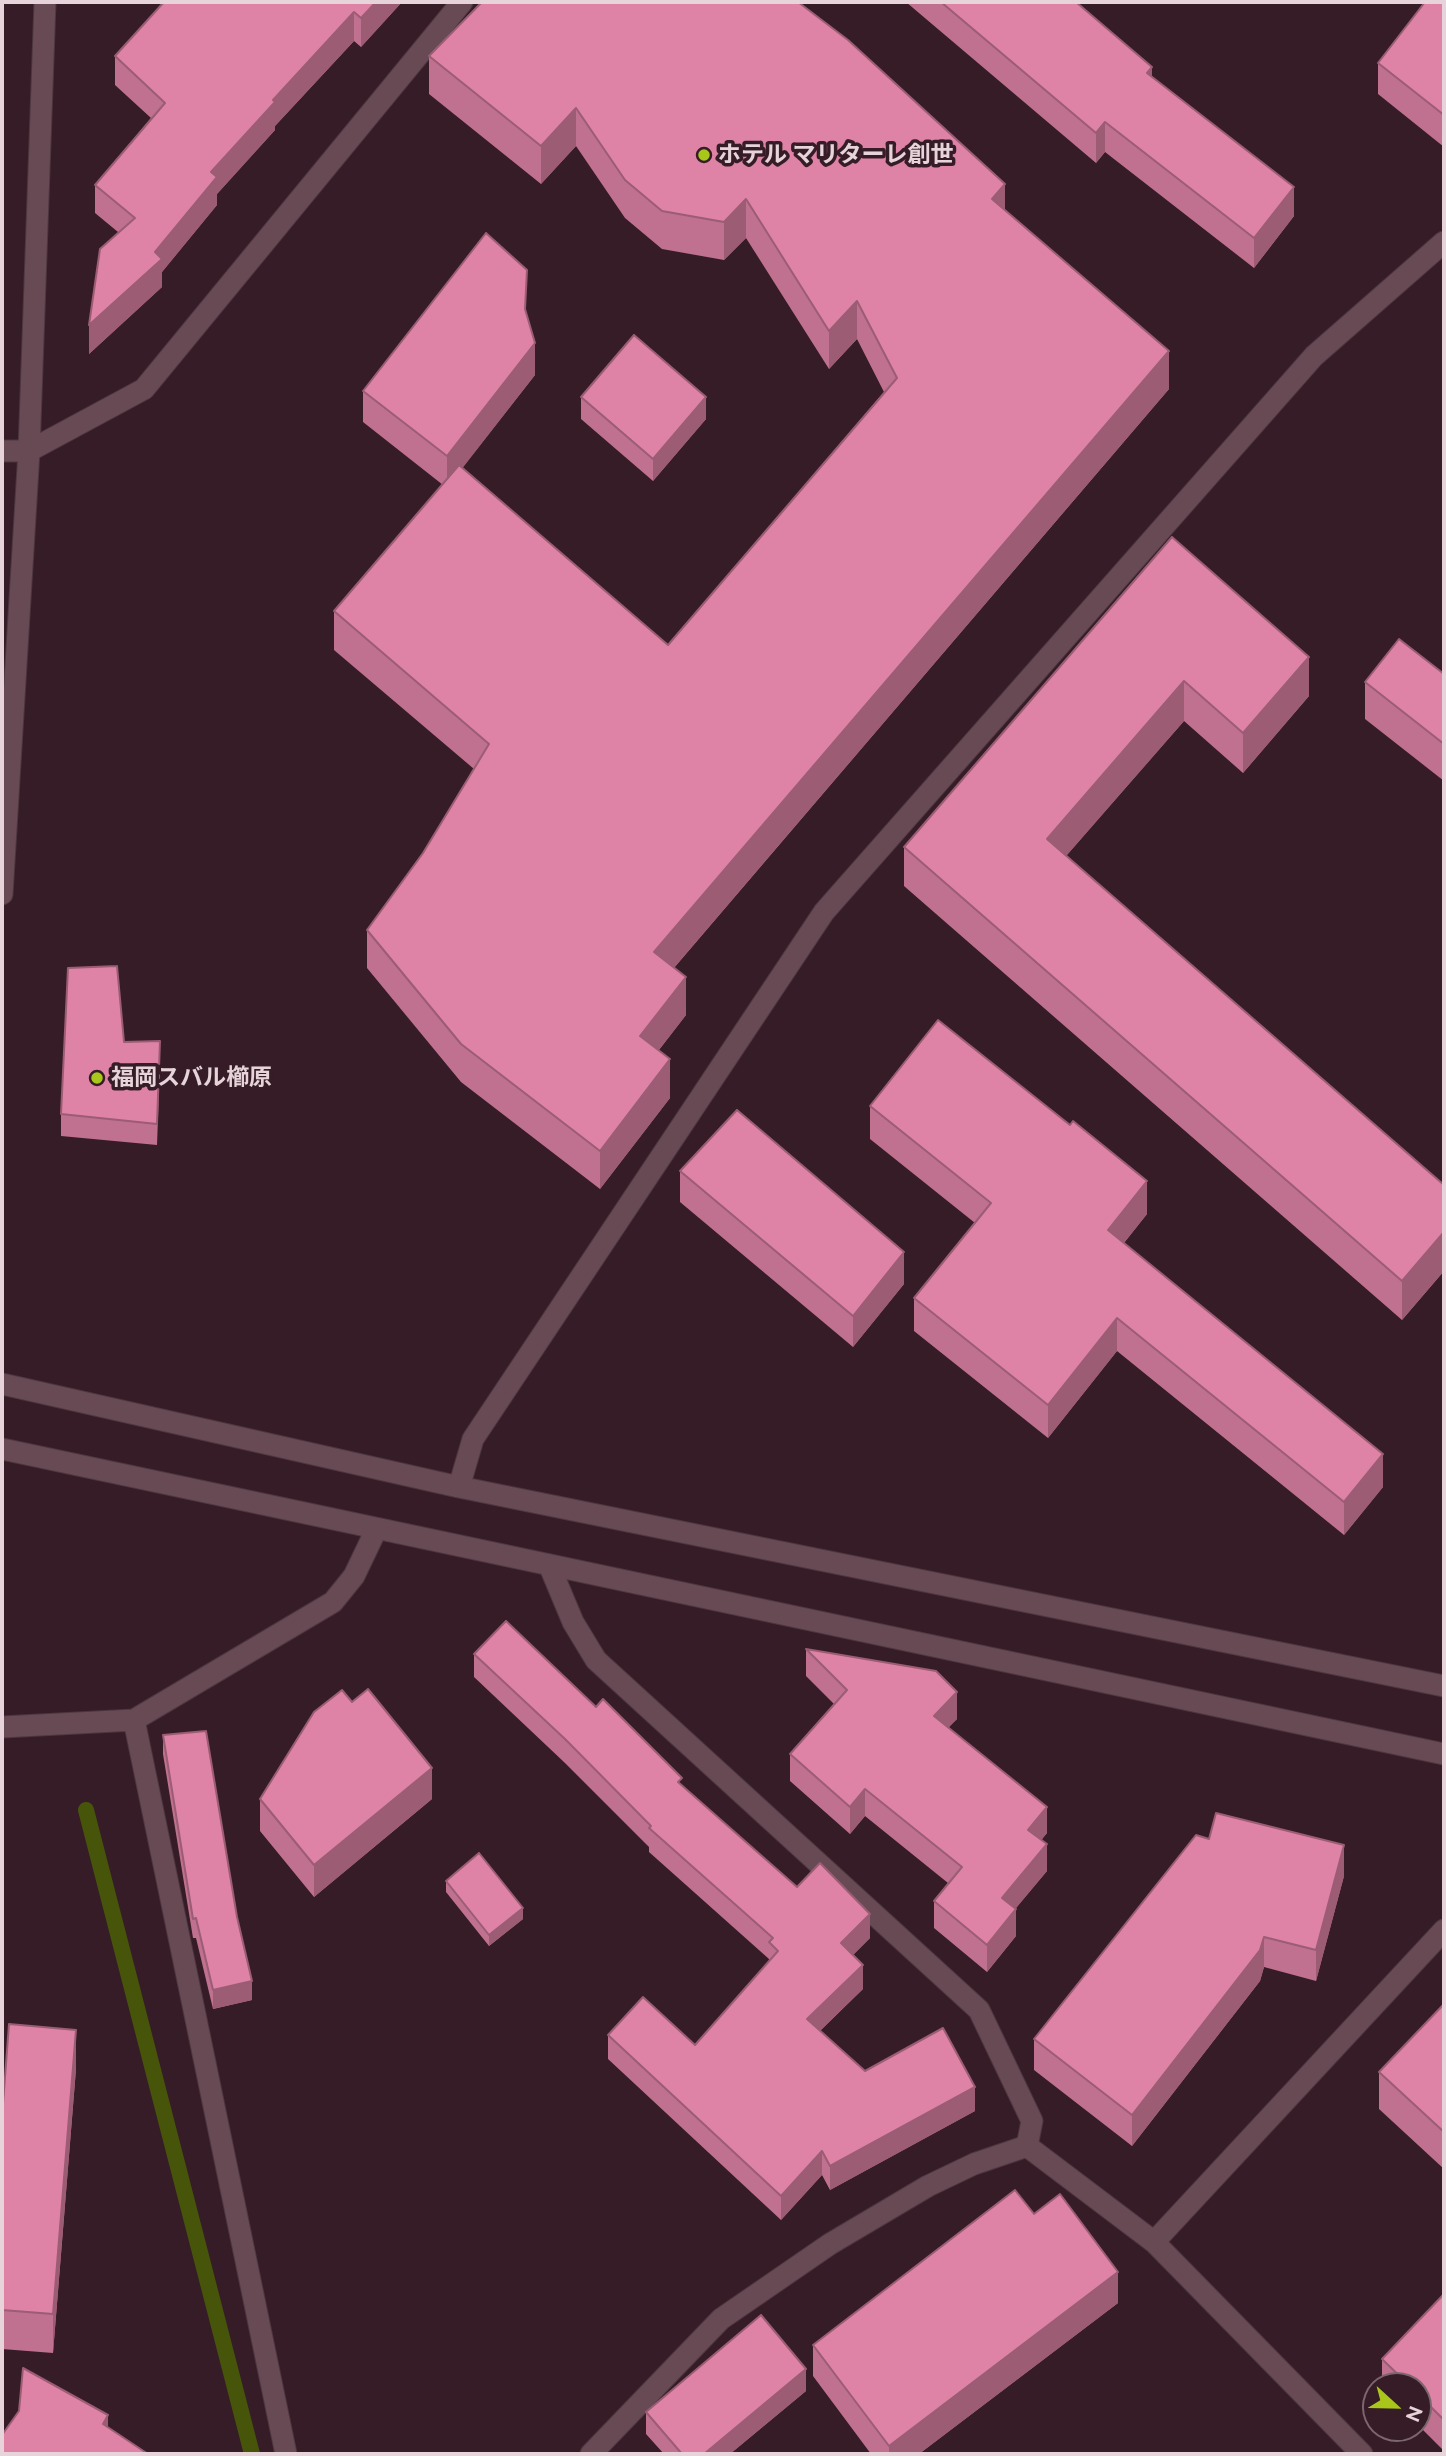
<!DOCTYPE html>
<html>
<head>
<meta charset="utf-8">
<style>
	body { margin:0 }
	#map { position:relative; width:1446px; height:2456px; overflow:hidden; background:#361c26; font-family:Raleway,sans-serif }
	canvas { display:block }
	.frame { position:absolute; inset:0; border:4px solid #e6d4da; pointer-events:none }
	.north { position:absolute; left:1362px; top:2372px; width:70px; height:70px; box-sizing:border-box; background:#361c26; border:2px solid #7c666e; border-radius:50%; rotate:112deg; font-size:19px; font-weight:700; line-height:28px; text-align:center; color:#e6d4da }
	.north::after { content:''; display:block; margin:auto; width:24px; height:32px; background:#a9c71b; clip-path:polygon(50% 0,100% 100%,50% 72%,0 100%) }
</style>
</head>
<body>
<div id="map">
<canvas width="1446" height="2456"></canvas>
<div class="frame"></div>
<div class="north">N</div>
</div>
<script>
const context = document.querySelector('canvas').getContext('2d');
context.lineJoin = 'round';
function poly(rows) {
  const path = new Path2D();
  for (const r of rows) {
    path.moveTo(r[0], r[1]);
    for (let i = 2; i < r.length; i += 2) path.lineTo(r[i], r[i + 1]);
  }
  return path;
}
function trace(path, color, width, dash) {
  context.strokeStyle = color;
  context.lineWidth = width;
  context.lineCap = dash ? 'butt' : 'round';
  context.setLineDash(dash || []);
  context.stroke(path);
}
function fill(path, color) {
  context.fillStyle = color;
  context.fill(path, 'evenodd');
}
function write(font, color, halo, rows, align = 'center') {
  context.font = font + ' Raleway,"Noto Sans JP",sans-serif';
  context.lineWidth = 7;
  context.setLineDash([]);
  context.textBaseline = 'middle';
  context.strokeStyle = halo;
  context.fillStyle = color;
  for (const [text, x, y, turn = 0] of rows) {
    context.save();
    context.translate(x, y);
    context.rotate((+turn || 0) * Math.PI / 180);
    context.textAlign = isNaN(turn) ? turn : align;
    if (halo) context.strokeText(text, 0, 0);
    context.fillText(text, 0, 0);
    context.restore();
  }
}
trace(poly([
	[86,1810,252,2454]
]), '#47550b', 16);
const minor = poly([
	[2,451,29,451,144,389,462,2],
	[2,894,29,451,45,2],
	[2,1384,459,1487,1444,1686],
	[2,1449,1444,1754],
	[459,1487,473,1439,824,912,1314,356,1444,242],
	[550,1567,573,1622,596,1660,979,2010,1032,2121,1027,2146],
	[134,1720,333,1602,354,1576,376,1530],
	[2,1727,134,1720,286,2454],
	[1154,2242,1444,1930],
	[591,2454,721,2319,830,2244,928,2186,974,2164,1027,2146,1154,2242,1362,2454]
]);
trace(minor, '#4d3740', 23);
trace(minor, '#684a55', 21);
fill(poly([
	[164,2,402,2,361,47,354,41,275,126,275,130,217,194,217,205,162,272,162,287,89,354,118,232,95,213,95,185,151,118,115,85,115,56],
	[906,2,1076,2,1294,216,1254,268,1105,152,1096,163],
	[1444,2,1444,147,1378,94,1378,63],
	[429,56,1005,210,1169,389,674,968,686,1015,659,1050,670,1098,600,1189,461,1082,367,968,367,930,423,853,474,769,334,650,334,611,443,485,363,422,363,391,526,312,535,375,462,468,668,645,884,392,857,339,829,369,746,238,724,260,662,249,625,218,576,146,541,184,429,94],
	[581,397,706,419,653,481,581,419],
	[1172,537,1309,696,1243,773,1184,721,1066,856,1444,1185,1444,1271,1402,1320,904,886,904,847],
	[1444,674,1444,781,1365,719,1365,682],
	[124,1042,160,1063,157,1145,61,1136,61,1114],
	[870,1106,1147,1214,1124,1243,1383,1487,1344,1535,1117,1351,1048,1438,914,1331,914,1298,975,1223,870,1139],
	[680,1171,904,1284,853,1347,680,1202],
	[806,1649,957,1719,948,1727,1047,1833,1041,1840,1047,1871,1015,1909,1016,1936,987,1972,934,1928,934,1901,948,1883,865,1816,850,1834,790,1781,790,1754,834,1704,806,1676],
	[474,1654,596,1707,682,1786,797,1887,870,1938,853,1955,863,1989,820,2031,865,2071,975,2111,830,2190,822,2175,781,2220,608,2059,608,2035,695,2045,769,1961,769,1959,649,1852,649,1847,565,1763,474,1677],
	[163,1735,237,1917,252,2000,213,2009,196,1938,193,1938,163,1754],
	[260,1799,432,1799,314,1897,260,1831],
	[1344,1876,1316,1981,1264,1967,1260,1981,1132,2146,1034,2070,1034,2039],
	[446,1881,523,1919,489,1946,446,1892],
	[1444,2004,1444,2169,1379,2109,1379,2072],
	[76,2069,53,2353,2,2349,2,2117],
	[1034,2214,1118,2303,919,2454,871,2454,813,2376,813,2345],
	[1444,2294,1444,2451,1418,2425,1418,2386,1382,2386,1382,2359],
	[806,2391,730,2454,664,2454,646,2434,646,2412]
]), '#bf718f');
fill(poly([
	[376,2,402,2,361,47,361,18],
	[354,12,354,41,275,126,275,130,217,194,217,205,162,272,162,287,89,354,89,325,155,252,211,172,273,100],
	[1152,67,1152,97,1147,73],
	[576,108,576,146,541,184,541,146],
	[1105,122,1105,152,1096,163,1096,133],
	[1005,184,1005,222,992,199],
	[1294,187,1294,216,1254,268,1254,238],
	[746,199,746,238,724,260,724,222],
	[857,301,857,339,829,369,829,331],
	[535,343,535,375,447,488,447,456],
	[1169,351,1169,389,654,991,654,952],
	[706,397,706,419,653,481,653,459],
	[1309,657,1309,696,1243,773,1243,733],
	[1184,681,1184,721,1047,878,1047,839],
	[686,977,686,1015,640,1074,640,1036],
	[670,1059,670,1098,600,1189,600,1151],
	[1147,1181,1147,1214,1108,1263,1108,1230],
	[1444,1232,1444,1271,1402,1320,1402,1281],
	[904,1252,904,1284,853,1347,853,1316],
	[1117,1318,1117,1351,1048,1438,1048,1405],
	[1383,1454,1383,1487,1344,1535,1344,1502],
	[957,1692,957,1719,934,1743,934,1716],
	[432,1768,432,1799,314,1897,314,1865],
	[865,1789,865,1816,850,1834,850,1807],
	[1047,1807,1047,1833,1028,1857,1028,1830],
	[1047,1844,1047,1871,1002,1925,1002,1898],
	[1344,1845,1344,1876,1316,1981,1316,1950],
	[523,1908,523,1919,489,1946,489,1935],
	[1016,1909,1016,1936,987,1972,987,1945],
	[870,1914,870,1938,841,1967,841,1943],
	[1264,1937,1264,1967,1260,1981,1132,2146,1132,2115],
	[863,1965,863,1989,807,2043,807,2019],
	[252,1981,252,2000,213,2009,213,1990],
	[76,2030,76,2069,53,2353,53,2314],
	[975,2087,975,2111,830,2190,830,2166],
	[822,2151,822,2175,781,2220,781,2196],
	[1118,2272,1118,2303,919,2454,889,2454,889,2446],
	[806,2369,806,2391,730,2454,704,2454],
	[108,2415,108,2451,103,2424]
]), '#9b5c74');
const building = poly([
	[164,2,376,2,361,18,354,12,273,100,275,102,211,172,217,177,155,252,162,259,89,325,100,249,135,218,95,185,165,103,115,56,164,2],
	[482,2,798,2,848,40,1005,184,992,199,1169,351,654,952,686,977,640,1036,670,1059,600,1151,461,1044,367,930,423,853,489,744,334,611,459,465,668,645,897,378,857,301,829,331,746,199,724,222,662,211,625,180,576,108,541,146,429,56,482,2],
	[941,2,1076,2,1152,67,1147,73,1294,187,1254,238,1105,122,1096,133,941,2],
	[1425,2,1444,2,1444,115,1378,63,1425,2],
	[486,233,527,270,525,309,535,343,447,456,363,391,486,233],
	[634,335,706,397,653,459,581,397,634,335],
	[1172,537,1309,657,1243,733,1184,681,1047,839,1444,1185,1444,1232,1402,1281,904,847,1172,537],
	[1399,639,1444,674,1444,744,1365,682,1399,639],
	[117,966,124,1042,160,1041,157,1124,61,1114,68,968,117,966],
	[938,1020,1070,1125,1073,1121,1147,1181,1108,1230,1383,1454,1344,1502,1117,1318,1048,1405,914,1298,991,1203,870,1106,938,1020],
	[737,1110,904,1252,853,1316,680,1171,737,1110],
	[506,1621,596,1707,603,1699,682,1778,678,1782,797,1887,820,1863,870,1914,841,1943,863,1965,807,2019,865,2071,943,2028,975,2087,830,2166,822,2151,781,2196,608,2035,643,1997,695,2045,778,1951,769,1942,773,1938,649,1828,651,1826,565,1739,474,1654,506,1621],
	[806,1649,936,1671,957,1692,934,1716,1047,1807,1028,1830,1047,1844,1002,1898,1016,1909,987,1945,934,1901,962,1867,865,1789,850,1807,790,1754,847,1690,806,1649],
	[368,1689,432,1768,314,1865,260,1799,314,1712,342,1690,352,1702,368,1689],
	[206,1731,237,1917,252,1981,213,1990,196,1918,193,1919,163,1735,206,1731],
	[1216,1813,1344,1845,1316,1950,1264,1937,1260,1950,1132,2115,1034,2039,1196,1835,1209,1839,1216,1813],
	[479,1853,523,1908,489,1935,446,1881,479,1853],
	[1444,2004,1444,2132,1379,2072,1444,2004],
	[9,2024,76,2030,53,2314,2,2310,2,2117,9,2024],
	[1015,2190,1034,2214,1060,2194,1118,2272,889,2446,813,2345,1015,2190],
	[1444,2294,1444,2420,1418,2394,1418,2386,1410,2386,1382,2359,1444,2294],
	[761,2315,806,2369,704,2454,682,2454,646,2412,761,2315],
	[23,2368,108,2415,103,2424,148,2454,2,2454,2,2435,19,2411,23,2368]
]);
fill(building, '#de83a6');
trace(building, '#9b5c74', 2);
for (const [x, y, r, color] of [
	[704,155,7,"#a9c71b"],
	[97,1078,7,"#a9c71b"]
]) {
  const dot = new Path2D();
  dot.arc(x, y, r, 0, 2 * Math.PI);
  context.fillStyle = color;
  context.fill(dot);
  trace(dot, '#361c26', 2.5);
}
write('bold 23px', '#e6d4da', '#361c26', [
	["ホテル マリターレ創世",718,155],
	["福岡スバル櫛原",111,1078]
], 'left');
</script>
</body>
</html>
